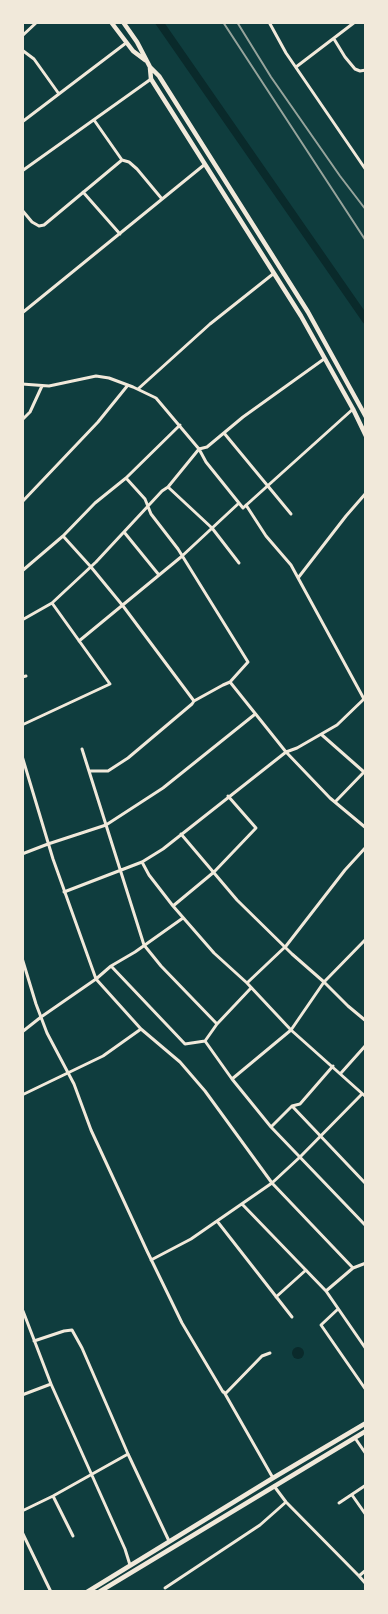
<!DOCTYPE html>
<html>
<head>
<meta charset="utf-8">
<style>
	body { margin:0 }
	#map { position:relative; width:388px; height:1614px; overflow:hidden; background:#0f3d3e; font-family:Poppins,sans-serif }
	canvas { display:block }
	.frame { position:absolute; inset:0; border:24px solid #f1e9da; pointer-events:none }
</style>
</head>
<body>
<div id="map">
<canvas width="388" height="1614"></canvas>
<div class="frame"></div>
</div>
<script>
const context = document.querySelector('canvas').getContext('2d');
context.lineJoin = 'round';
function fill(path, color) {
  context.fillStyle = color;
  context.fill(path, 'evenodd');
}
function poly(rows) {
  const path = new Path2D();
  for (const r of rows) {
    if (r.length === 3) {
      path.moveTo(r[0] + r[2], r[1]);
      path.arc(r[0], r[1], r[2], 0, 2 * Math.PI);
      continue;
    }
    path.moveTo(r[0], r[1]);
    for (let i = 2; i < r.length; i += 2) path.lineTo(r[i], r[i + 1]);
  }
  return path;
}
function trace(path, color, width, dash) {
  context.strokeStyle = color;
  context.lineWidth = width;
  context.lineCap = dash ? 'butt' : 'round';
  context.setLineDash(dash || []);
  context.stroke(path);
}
fill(poly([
	[298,1353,6]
]), '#0a2a2b');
trace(poly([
	[159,22,366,320]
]), '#0a2a2b', 8);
trace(poly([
	[269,22,286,53,366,170],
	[22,36,37,22],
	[334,39,345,57,355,69,360,71,366,70],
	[22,50,34,59,59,94],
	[296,67,355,22],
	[94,120,122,160],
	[22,122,126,43],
	[22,171,151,79],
	[83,192,120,234],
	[22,210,32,222,39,226,44,225,122,160,129,162,137,169,162,199],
	[22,313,204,165],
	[22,384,49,386,96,376,109,378,133,387,156,398,199,449,206,462,243,508,353,409],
	[138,389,210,324,273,274],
	[22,420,30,412,42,386],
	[224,433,291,514],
	[168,487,212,528,239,563],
	[22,502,98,422,128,385],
	[246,505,266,536,291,565,364,699],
	[124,532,159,575],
	[63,536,91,567,123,606,194,701],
	[22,571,63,536,95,503,126,478,180,425],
	[298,578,346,516,366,493],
	[22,620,52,603,96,562,162,491,168,487,199,449,207,447,243,417,324,359],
	[79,641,181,557,239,503],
	[22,677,26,676],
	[230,682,286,752,330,798,366,828],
	[22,725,110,684,52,603],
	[322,735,364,772],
	[82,749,144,945,161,966,217,1024],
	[22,756,53,859,96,979,141,1029,180,1062,205,1091,272,1183,353,1268],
	[89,771,108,771,128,758,192,704,194,701,223,685,230,682,248,662,178,549,151,514,145,499,126,478],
	[335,802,365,771],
	[181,834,237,900,292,954,324,982,348,1006,366,1021],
	[22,854,48,844,106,825,163,788,254,715],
	[142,862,149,875,173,906,214,953,247,983,291,1030,366,1097],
	[64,892,142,862,163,849,286,752,297,748,337,725,366,697],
	[173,906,214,872,256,828,228,796],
	[22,958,36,1004,47,1033,74,1084,91,1130,147,1251,182,1323,223,1392,226,1393,262,1356,270,1353],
	[111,966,185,1044,205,1041,217,1024,251,988],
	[247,983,286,946,345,870,366,847],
	[22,1032,41,1017,96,979,111,966,135,952,183,918],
	[205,1041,232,1079,271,1127,366,1226],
	[341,1073,366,1045],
	[232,1079,291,1030,324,982,366,939],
	[22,1095,103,1056,141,1029],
	[292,1106,366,1184],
	[271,1127,292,1106,300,1104,333,1066],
	[242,1204,326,1291,366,1349],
	[151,1260,191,1239,217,1221],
	[326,1291,353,1268,366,1263],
	[276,1297,306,1270],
	[338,1309,321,1325,366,1390],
	[23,1311,51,1384,125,1549,130,1565],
	[292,1317,217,1221,272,1183,300,1157,362,1094],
	[34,1341,64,1331,72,1330,82,1348,128,1454,169,1541],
	[224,1392,273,1478],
	[22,1395,51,1384],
	[355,1438,366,1454],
	[274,1486,286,1502,359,1576,366,1584],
	[352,1495,366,1515],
	[53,1496,73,1536],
	[339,1503,366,1485],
	[22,1511,53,1496,128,1454],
	[22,1532,51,1592],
	[359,1576,366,1570],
	[165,1588,260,1525,286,1502]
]), '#f1e9da', 3);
trace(poly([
	[111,22,133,51,145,60],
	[123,22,137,42,150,67,159,76,308,312,366,417],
	[150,68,151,79,301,316,353,409,366,436]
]), '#f1e9da', 4.5);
trace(poly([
	[87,1592,273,1478,366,1423],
	[99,1592,366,1431]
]), '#f1e9da', 4.5);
trace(poly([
	[223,22,366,241],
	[237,22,271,77,340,176,366,210]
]), '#97a49c', 2);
</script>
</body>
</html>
